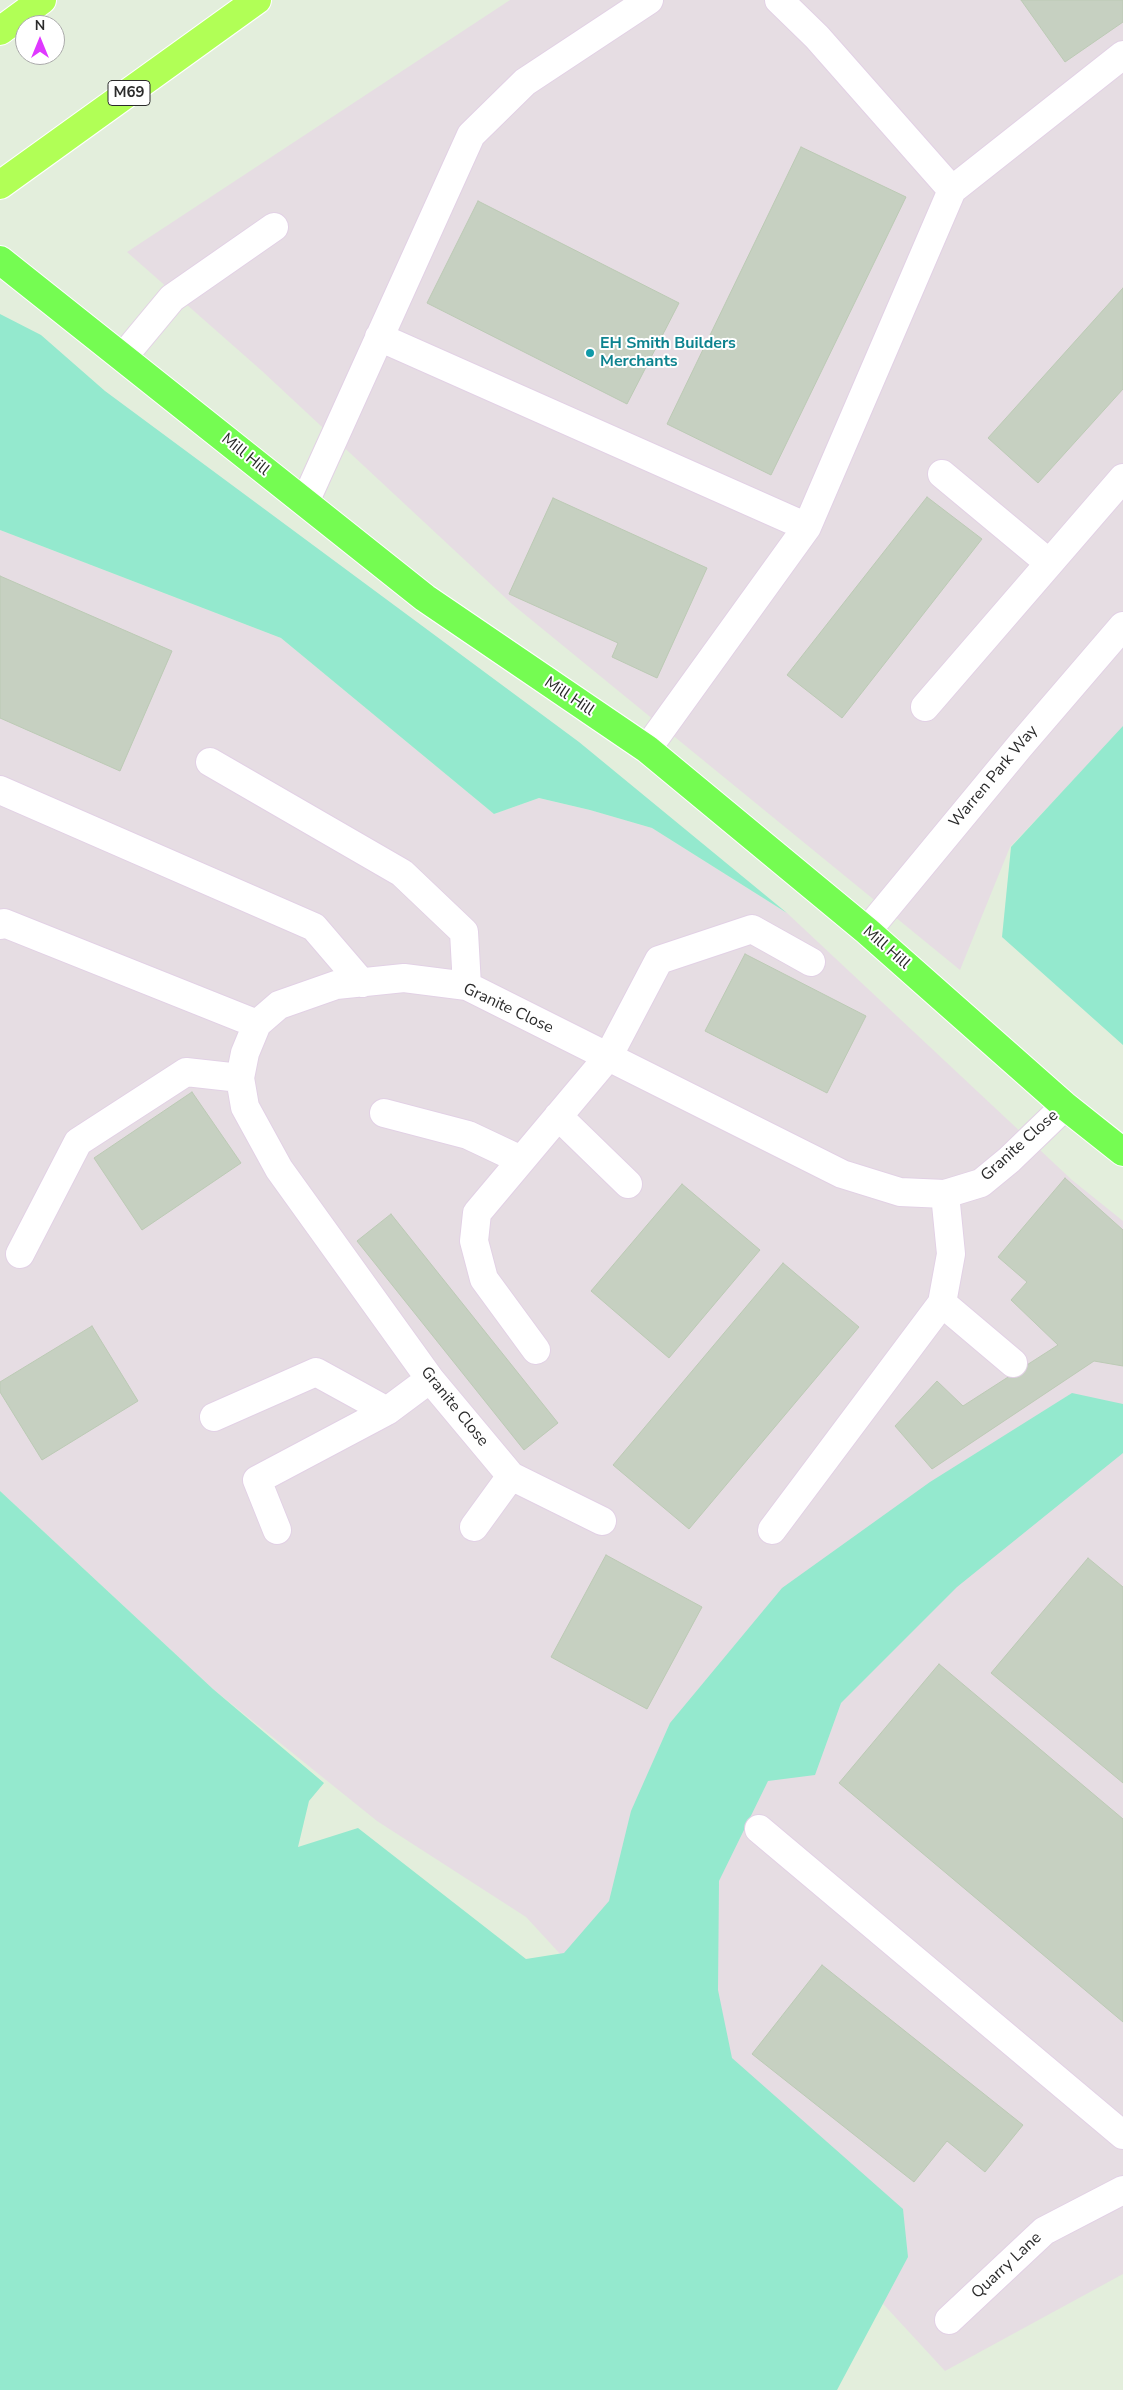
<!DOCTYPE html>
<html>
<head>
<meta charset="utf-8">
<style>
	body { margin:0 }
	#map { position:relative; width:1123px; height:2390px; overflow:hidden; background:#e3eedc; font-family:"Nunito Sans",sans-serif }
	canvas { display:block }
	.north { position:absolute; left:15px; top:15px; width:50px; height:50px; box-sizing:border-box; background:#fff; border:1px solid #aaa; border-radius:50%; rotate:0deg; font-size:14px; font-weight:700; line-height:20px; text-align:center; color:#2b2b2b }
	.north::after { content:''; display:block; margin:auto; width:18px; height:22px; background:#df38ff; clip-path:polygon(50% 0,100% 100%,50% 72%,0 100%) }
</style>
</head>
<body>
<div id="map">
<canvas width="1123" height="2390"></canvas>
<div class="north">N</div>
</div>
<script>
const context = document.querySelector('canvas').getContext('2d');
context.lineJoin = 'round';
function fill(path, color) {
  context.fillStyle = color;
  context.fill(path, 'evenodd');
}
function poly(rows) {
  const path = new Path2D();
  for (const r of rows) {
    path.moveTo(r[0], r[1]);
    for (let i = 2; i < r.length; i += 2) path.lineTo(r[i], r[i + 1]);
  }
  return path;
}
function trace(path, color, width, dash) {
  context.strokeStyle = color;
  context.lineWidth = width;
  context.lineCap = dash ? 'butt' : 'round';
  context.setLineDash(dash || []);
  context.stroke(path);
}
function write(font, color, halo, rows, align = 'center') {
  context.font = font + ' "Nunito Sans",sans-serif';
  context.lineWidth = 4;
  context.setLineDash([]);
  context.textBaseline = 'middle';
  context.strokeStyle = halo;
  context.fillStyle = color;
  for (const [text, x, y, turn = 0] of rows) {
    context.save();
    context.translate(x, y);
    context.rotate((+turn || 0) * Math.PI / 180);
    context.textAlign = isNaN(turn) ? turn : align;
    if (halo) context.strokeText(text, 0, 0);
    context.fillText(text, 0, 0);
    context.restore();
  }
}
fill(poly([
	[510,0,1123,0,1123,728,1010,847,960,970,512,604,262,371,127,252],
	[0,530,281,638,494,814,539,798,590,810,652,828,787,913,1072,1180,1123,1221,1123,2274,945,2371,526,1917,377,1821,213,1689,0,1491]
]), '#e6dde3');
fill(poly([
	[0,314,41,335,105,391,579,742,787,913,652,828,590,810,539,798,494,814,281,638,0,530],
	[1123,726,1123,1045,1002,937,1011,847],
	[1072,1393,1123,1404,1123,1453,957,1587,841,1703,815,1775,768,1781,719,1881,718,1990,732,2058,903,2209,908,2257,837,2390,0,2390,0,1491,213,1689,324,1783,309,1801,298,1847,358,1828,526,1959,564,1953,609,1901,631,1811,670,1723,782,1588,930,1482]
]), '#94e9ce');
const building = poly([
	[1021,0,1123,0,1123,22,1065,62,1021,0],
	[801,147,906,197,771,475,667,424,801,147],
	[478,201,679,303,627,404,427,303,478,201],
	[1123,288,1123,389,1038,483,988,438,1123,288],
	[927,497,982,539,842,718,787,675,927,497],
	[553,498,707,568,657,678,612,657,618,643,509,594,553,498],
	[0,576,172,651,120,771,0,718,0,576],
	[745,954,866,1016,827,1093,705,1031,745,954],
	[192,1092,241,1163,142,1230,94,1158,192,1092],
	[1065,1178,1123,1230,1123,1366,1094,1361,932,1469,895,1426,937,1381,963,1406,1058,1345,1011,1300,1027,1282,998,1257,1065,1178],
	[682,1184,760,1250,669,1358,591,1291,682,1184],
	[391,1214,558,1423,524,1450,357,1241,391,1214],
	[783,1263,859,1327,689,1529,613,1465,783,1263],
	[92,1326,138,1401,42,1460,0,1392,0,1382,92,1326],
	[606,1555,702,1607,647,1709,551,1657,606,1555],
	[1088,1558,1123,1587,1123,1783,991,1673,1088,1558],
	[939,1664,1123,1819,1123,2022,839,1783,939,1664],
	[822,1965,1023,2125,985,2172,947,2141,914,2182,752,2054,822,1965]
]);
fill(building, '#c6d0c1');
trace(building, '#bccab5', 1);
const minor = poly([
	[779,0,817,37,952,190],
	[379,337,807,527],
	[123,357,172,298,274,227],
	[942,474,1049,563],
	[305,502,471,135,525,82,649,0],
	[925,707,1123,478],
	[647,749,807,527,952,190,1123,55],
	[210,762,402,873,464,932,467,986],
	[0,790,314,927,362,983],
	[0,925,4,923,257,1024],
	[867,931,1019,747,1123,626],
	[384,1113,468,1135,521,1160],
	[558,1116,628,1184],
	[20,1254,78,1142,186,1072,240,1078],
	[942,1303,1013,1363],
	[536,1350,484,1279,474,1241,477,1213,608,1057,659,960,752,929,811,962],
	[214,1417,316,1372,387,1411,430,1379],
	[602,1521,511,1476,430,1379,279,1169,245,1107,240,1078,245,1053,257,1024,279,1005,336,985,404,978,467,986,842,1174,900,1192,945,1194,981,1183,1009,1160,1065,1106],
	[474,1527,511,1476],
	[277,1530,257,1480,387,1411],
	[772,1530,942,1303,951,1254,945,1194],
	[759,1829,1123,2135],
	[949,2320,1044,2231,1123,2190]
]);
const major = poly([
	[0,260,425,598,647,749,867,931,1065,1106,1123,1152]
]);
const highway = poly([
	[0,31,42,0],
	[0,185,257,0]
]);
trace(minor, '#e2d1e5', 30);
trace(major, '#fff', 30);
trace(highway, '#fff', 30);
trace(minor, '#fff', 28);
trace(major, '#75fc52', 28);
trace(highway, '#b1ff56', 28);
for (const [x, y, r, color] of [
	[590,353,5,"#0f9aa8"]
]) {
  const dot = new Path2D();
  dot.arc(x, y, r, 0, 2 * Math.PI);
  context.fillStyle = color;
  context.fill(dot);
  trace(dot, '#fff', 2);
}
for (const [x, y, w] of [
	[129,93,42]
]) {
  const box = new Path2D();
  box.roundRect(x - w / 2, y - 12.5, w, 25, 4);
  context.fillStyle = '#fff';
  context.fill(box);
  trace(box, '#2b2b2b', 1);
}
write('bold 15px', '#2b2b2b', null, [
	["M69",129,93]
]);
write('bold 16px', '#0d838f', '#fff', [
	["EH Smith Builders",600,344],
	["Merchants",600,362]
], 'left');
write('16px', '#2b2b2b', '#fff', [
	["Mill Hill",245,455,39],
	["Mill Hill",569,697,34],
	["Warren Park Way",994,777,-50],
	["Mill Hill",886,948,41],
	["Granite Close",508,1009,25],
	["Granite Close",1020,1146,-42],
	["Granite Close",454,1407,51],
	["Quarry Lane",1007,2266,-43]
]);
</script>
</body>
</html>
